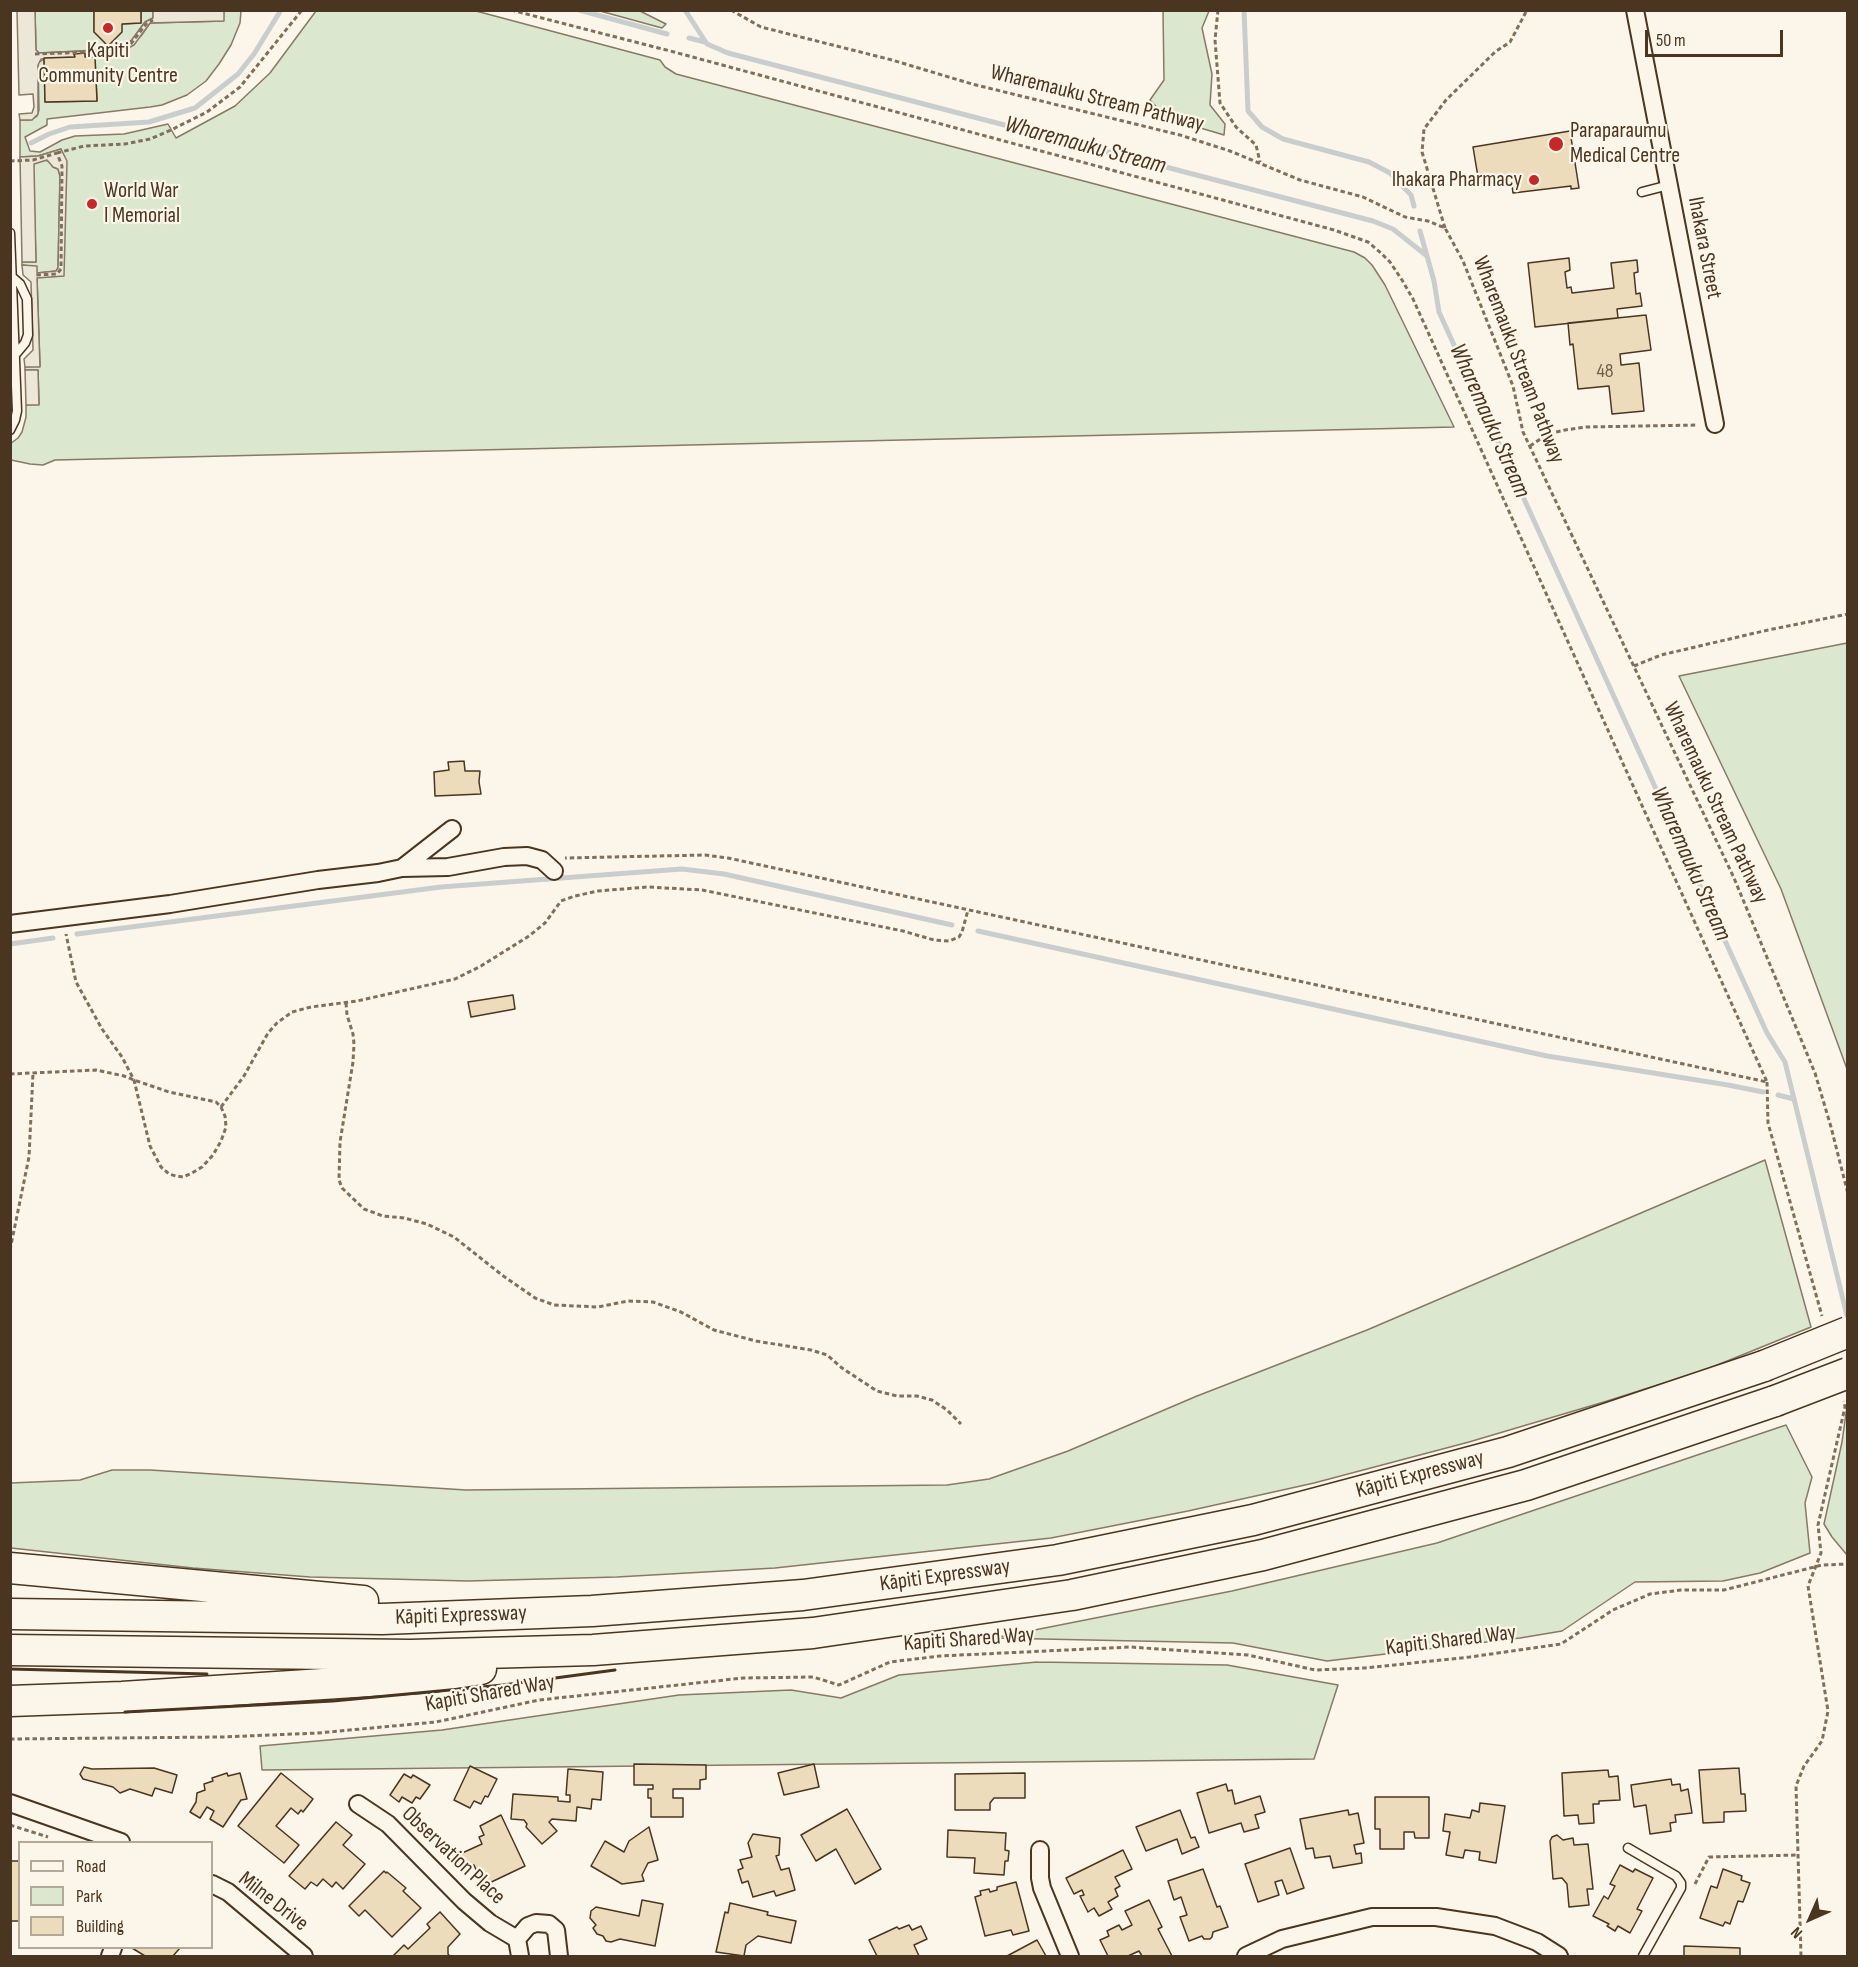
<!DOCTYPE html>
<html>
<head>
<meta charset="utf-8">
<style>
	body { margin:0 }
	#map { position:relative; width:1858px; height:1967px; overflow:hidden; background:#fbf6e9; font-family:"Sofia Sans Condensed",sans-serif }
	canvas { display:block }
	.frame { position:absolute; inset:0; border:12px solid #4a3520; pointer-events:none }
	.legend { position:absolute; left:18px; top:1841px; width:195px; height:108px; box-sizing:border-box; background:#fbf6e9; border:2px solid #b4a999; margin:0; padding:8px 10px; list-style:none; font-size:18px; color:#4a3520 }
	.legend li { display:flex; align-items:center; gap:12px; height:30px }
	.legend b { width:30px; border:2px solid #b4a999 }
	.north { position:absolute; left:1780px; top:1889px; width:60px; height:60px; -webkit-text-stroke:4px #fbf6e9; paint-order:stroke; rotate:225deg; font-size:16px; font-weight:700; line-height:24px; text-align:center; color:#4a3520 }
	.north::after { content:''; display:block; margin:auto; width:21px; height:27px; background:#4a3520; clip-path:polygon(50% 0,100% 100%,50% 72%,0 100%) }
	.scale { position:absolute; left:1645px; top:30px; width:138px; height:27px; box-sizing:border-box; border:3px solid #4a3520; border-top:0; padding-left:8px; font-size:18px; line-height:21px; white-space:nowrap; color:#4a3520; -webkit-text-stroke:4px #fbf6e9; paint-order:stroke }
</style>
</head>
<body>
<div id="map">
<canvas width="1858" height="1967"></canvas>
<div class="frame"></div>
<ul class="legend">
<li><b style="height:8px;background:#fbf6e9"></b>Road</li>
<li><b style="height:16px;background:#dce7d0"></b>Park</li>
<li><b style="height:16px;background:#ecdcbc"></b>Building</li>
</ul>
<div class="north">N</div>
<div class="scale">50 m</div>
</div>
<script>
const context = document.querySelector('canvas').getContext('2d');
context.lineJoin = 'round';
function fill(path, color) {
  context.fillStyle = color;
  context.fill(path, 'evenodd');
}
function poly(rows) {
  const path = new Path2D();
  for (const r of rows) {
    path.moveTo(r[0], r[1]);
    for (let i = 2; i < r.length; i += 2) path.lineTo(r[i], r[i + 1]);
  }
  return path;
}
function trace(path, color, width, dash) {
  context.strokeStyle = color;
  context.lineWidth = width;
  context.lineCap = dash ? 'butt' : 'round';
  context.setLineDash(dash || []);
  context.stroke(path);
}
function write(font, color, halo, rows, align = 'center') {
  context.font = font + ' "Sofia Sans Condensed",sans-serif';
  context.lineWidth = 4.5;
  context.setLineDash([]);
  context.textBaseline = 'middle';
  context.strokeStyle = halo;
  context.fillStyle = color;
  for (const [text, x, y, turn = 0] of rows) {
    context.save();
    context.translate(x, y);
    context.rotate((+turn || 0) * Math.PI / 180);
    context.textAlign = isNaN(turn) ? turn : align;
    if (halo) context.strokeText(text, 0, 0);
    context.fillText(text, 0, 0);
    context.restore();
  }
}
const green = poly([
	[224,10,241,11,240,23,231,45,219,64,206,81,187,95,162,105,150,107,47,119,47,125,25,137,30,151,40,152,62,140,75,136,124,134,168,124,176,138,235,106,270,73,316,11,476,11,660,60,665,67,676,74,1354,252,1365,258,1372,265,1385,285,1454,427,55,460,43,465,30,464,11,460,10,444,18,438,22,432,26,417,26,405,39,404,38,370,25,370,25,367,40,366,37,277,63,276,61,149,38,156,20,157,20,120,30,120,37,116,39,110,38,63,44,59,45,102,97,101,95,57,85,57,85,55,116,54,141,36,150,23,223,21,224,10],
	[35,11,94,11,94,32,122,24,141,23,141,11,153,11,153,18,145,22,131,41,117,49,39,53,36,50,35,11],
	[600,11,640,11,666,24,662,28,600,11],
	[1163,11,1209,11,1202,28,1212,74,1210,105,1225,124,1224,135,1167,118,1150,100,1164,80,1163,11],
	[43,160,49,161,53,167,58,169,60,176,58,268,56,271,37,273,36,267,22,265,22,262,36,262,33,164,43,160],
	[1847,643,1848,643,1847,1069,1781,889,1679,676,1847,643],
	[1765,1160,1811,1327,1705,1370,1604,1402,1469,1442,1314,1483,1188,1511,1051,1538,775,1568,617,1577,468,1581,310,1577,193,1568,11,1548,11,1483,80,1480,112,1470,150,1470,466,1490,947,1485,989,1479,1068,1451,1197,1396,1367,1330,1765,1160],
	[1847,1406,1848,1555,1847,1555,1832,1537,1824,1524,1842,1442,1847,1406],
	[1786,1425,1812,1477,1805,1503,1810,1553,1760,1573,1723,1581,1635,1582,1562,1631,1520,1638,1327,1661,1233,1643,994,1638,1232,1591,1437,1543,1786,1425],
	[1037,1662,1227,1665,1338,1685,1314,1759,262,1770,260,1746,442,1730,679,1695,791,1690,841,1698,899,1675,1037,1662]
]);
fill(green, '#dce7d0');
trace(green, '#887966', 1.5);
const parking = poly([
	[17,11,35,11,36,50,39,53,108,50,121,47,131,41,145,22,153,18,153,11,224,11,224,21,150,23,134,45,121,52,110,54,74,54,75,57,41,59,38,65,38,114,32,120,20,120,19,114,32,113,34,107,33,94,19,95,17,11],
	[61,149,67,161,64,276,37,278,40,367,25,367,24,359,33,350,31,282,23,275,22,265,37,266,37,273,56,271,58,268,60,176,58,169,53,167,47,160,34,164,36,262,22,262,20,157,38,156,61,149],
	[25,370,38,370,39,405,26,405,25,370]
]);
fill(parking, '#ede7d9');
trace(parking, '#887966', 1.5);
trace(poly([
	[579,10,667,34],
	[685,10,707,44,728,53,1373,221,1393,229,1427,256,1434,281,1439,312,1767,1033,1785,1062,1848,1320],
	[1244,10,1248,111,1262,127,1283,139,1369,162,1390,173,1411,195,1414,206],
	[689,38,705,42],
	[31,143,49,134,70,127,149,122,195,108,238,74,254,54,281,10],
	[1420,231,1427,256],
	[978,931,1547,1056,1728,1085,1763,1092],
	[77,934,441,887,682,869,724,874,952,925],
	[10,944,53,938],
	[1778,1095,1794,1099]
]), '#c9cecd', 5);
const building = poly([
	[94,10,141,10,141,23,122,24,122,32,108,46,94,32,94,10],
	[85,53,85,57,95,57,97,101,45,102,44,58,75,57,74,54,85,53],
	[1570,131,1579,188,1571,189,1571,186,1513,193,1511,178,1479,183,1473,147,1570,131],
	[1569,258,1570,270,1565,272,1567,288,1571,287,1572,293,1614,288,1611,263,1637,260,1638,272,1634,273,1636,294,1640,293,1642,306,1617,309,1618,318,1535,327,1528,263,1569,258],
	[1646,315,1651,350,1620,354,1621,365,1639,363,1644,411,1612,414,1609,386,1578,389,1573,344,1570,345,1568,323,1646,315],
	[464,761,465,771,480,771,479,782,481,794,435,796,434,772,449,770,448,762,464,761],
	[513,995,515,1009,471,1017,468,1002,513,995],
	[634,1764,706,1765,706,1779,700,1780,700,1789,673,1789,673,1798,683,1798,683,1817,651,1817,651,1798,648,1798,648,1789,653,1789,653,1785,634,1785,634,1764],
	[814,1764,819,1787,784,1795,778,1773,814,1764],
	[470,1766,497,1779,488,1797,485,1796,481,1804,474,1801,470,1808,454,1800,470,1766],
	[84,1767,92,1769,154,1768,177,1775,172,1793,155,1788,152,1796,130,1789,120,1793,113,1787,83,1779,80,1774,84,1767],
	[1739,1768,1741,1794,1745,1794,1746,1811,1724,1812,1724,1822,1703,1823,1699,1770,1739,1768],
	[568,1769,603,1772,601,1800,592,1799,591,1809,577,1807,576,1821,552,1819,549,1822,557,1831,542,1844,526,1827,527,1824,524,1820,511,1819,513,1794,558,1797,558,1801,570,1802,570,1795,566,1795,568,1769],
	[1608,1770,1609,1777,1618,1776,1620,1800,1599,1801,1599,1804,1593,1804,1594,1823,1579,1824,1578,1815,1564,1816,1562,1773,1608,1770],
	[227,1773,228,1776,240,1773,247,1799,241,1800,223,1827,210,1819,214,1811,207,1807,200,1818,190,1812,196,1802,197,1793,205,1790,204,1784,213,1781,212,1778,227,1773],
	[281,1773,313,1799,303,1812,301,1810,298,1814,291,1808,276,1826,299,1845,284,1863,238,1826,281,1773],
	[1025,1773,1025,1798,994,1798,990,1803,990,1810,955,1810,955,1774,1025,1773],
	[404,1774,411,1778,413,1775,430,1785,420,1799,416,1797,412,1803,402,1797,399,1802,390,1795,404,1774],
	[1671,1779,1672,1785,1680,1784,1681,1791,1688,1789,1692,1813,1675,1815,1676,1822,1670,1823,1671,1831,1650,1834,1646,1805,1634,1807,1631,1785,1671,1779],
	[1226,1784,1228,1791,1232,1790,1235,1804,1260,1796,1265,1812,1255,1815,1259,1828,1244,1832,1241,1823,1209,1833,1197,1793,1226,1784],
	[1375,1797,1429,1797,1429,1838,1415,1838,1414,1832,1404,1832,1404,1849,1380,1849,1380,1829,1375,1829,1375,1797],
	[1480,1803,1505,1806,1496,1863,1479,1860,1480,1852,1465,1850,1463,1858,1446,1855,1450,1832,1443,1831,1445,1814,1470,1818,1472,1810,1479,1812,1480,1803],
	[847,1809,881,1869,855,1884,836,1849,816,1861,801,1835,847,1809],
	[1180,1810,1191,1838,1195,1837,1199,1847,1182,1854,1177,1839,1146,1851,1136,1827,1180,1810],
	[1348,1810,1349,1815,1358,1813,1364,1843,1354,1845,1356,1854,1361,1853,1362,1863,1333,1868,1330,1856,1315,1858,1313,1848,1306,1849,1300,1819,1348,1810],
	[501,1815,525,1866,483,1886,474,1865,467,1868,460,1854,482,1844,479,1837,484,1835,480,1826,501,1815],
	[336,1822,352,1835,343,1845,365,1864,343,1889,336,1882,332,1887,323,1879,317,1886,311,1882,305,1889,289,1876,336,1822],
	[649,1827,658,1860,648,1863,642,1875,644,1881,622,1884,591,1866,605,1841,624,1852,629,1841,649,1827],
	[948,1830,1006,1833,1005,1850,1009,1851,1008,1861,1005,1861,1004,1875,974,1873,975,1858,947,1857,948,1830],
	[753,1834,780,1838,779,1855,776,1856,781,1870,789,1868,795,1890,776,1896,774,1891,753,1897,748,1881,742,1883,738,1870,743,1868,740,1860,752,1857,748,1843,753,1834],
	[1557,1835,1563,1840,1573,1838,1574,1845,1588,1844,1593,1889,1587,1889,1589,1905,1569,1907,1567,1884,1562,1878,1553,1879,1550,1841,1552,1837,1557,1835],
	[1290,1848,1304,1888,1287,1894,1282,1880,1275,1882,1279,1895,1258,1902,1245,1864,1290,1848],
	[1123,1850,1132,1869,1115,1877,1120,1886,1115,1889,1118,1896,1108,1902,1112,1909,1099,1916,1094,1908,1088,1912,1080,1896,1084,1895,1082,1890,1074,1894,1066,1878,1123,1850],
	[10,1861,20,1861,20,1921,10,1921,10,1861],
	[1620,1865,1633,1872,1635,1869,1653,1878,1637,1909,1642,1911,1630,1933,1618,1926,1615,1931,1607,1926,1609,1924,1593,1916,1604,1896,1608,1899,1615,1886,1610,1884,1620,1865],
	[1203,1869,1217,1907,1220,1906,1228,1927,1213,1932,1212,1937,1210,1939,1204,1939,1202,1936,1189,1941,1180,1917,1187,1915,1181,1897,1174,1900,1168,1881,1203,1869],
	[1723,1869,1742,1876,1741,1880,1750,1883,1743,1902,1738,1901,1730,1924,1725,1922,1723,1926,1700,1918,1711,1886,1717,1888,1723,1869],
	[384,1871,386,1873,387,1872,406,1888,403,1891,421,1908,392,1937,365,1910,359,1916,349,1906,384,1871],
	[1016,1882,1029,1931,1013,1935,1011,1930,985,1936,975,1897,981,1895,980,1891,989,1889,990,1892,997,1890,997,1887,1016,1882],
	[642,1900,663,1904,655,1946,620,1939,611,1942,606,1941,603,1936,597,1934,593,1928,596,1925,590,1918,591,1911,596,1907,639,1916,642,1900],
	[1149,1900,1162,1927,1158,1929,1172,1956,1142,1956,1139,1951,1128,1956,1108,1956,1100,1940,1109,1936,1107,1931,1119,1925,1122,1930,1132,1925,1125,1911,1149,1900],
	[730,1903,768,1912,767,1915,796,1921,791,1943,758,1936,746,1945,744,1956,716,1952,725,1912,728,1913,730,1903],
	[440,1912,460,1934,448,1947,448,1954,450,1956,393,1956,404,1945,408,1949,430,1928,427,1924,440,1912],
	[909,1925,912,1930,921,1926,927,1939,914,1945,919,1956,877,1956,869,1940,897,1927,899,1929,909,1925],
	[1037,1940,1046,1956,1007,1956,1037,1940],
	[1684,1946,1740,1948,1740,1956,1684,1956,1684,1946],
	[132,1948,180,1948,173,1956,145,1956,132,1948]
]);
fill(building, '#ecdcbc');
trace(building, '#4a3520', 1.5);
const lane = poly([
	[1642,192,1669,185],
	[10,233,17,411,15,420,10,430],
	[12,277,20,284,27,299,28,335,25,343,15,355],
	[1628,1848,1676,1876,1681,1883,1681,1888,1643,1956]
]);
const street = poly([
	[1635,10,1715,424],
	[402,868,448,867,504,857,527,856,542,860,554,871],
	[10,924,170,904,318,880,378,873,402,868,452,829],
	[10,1803,121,1842],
	[358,1804,388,1824,464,1901,490,1923,517,1939],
	[1040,1850,1040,1878,1042,1888,1070,1956],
	[212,1884,228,1892,304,1956],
	[110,1956,113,1948],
	[520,1956,517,1939,528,1926,536,1923,549,1924,556,1930,559,1956],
	[1246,1956,1282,1939,1372,1917,1436,1917,1495,1926,1537,1942,1559,1956]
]);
const highway = poly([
	[10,1568,363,1601],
	[10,1614,382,1619,592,1611,803,1595,1058,1560,1253,1520,1508,1452,1764,1366],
	[10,1650,411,1655,593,1650,813,1633,1072,1595,1263,1555,1526,1485,1775,1401],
	[10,1701,122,1697,431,1677,481,1669]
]);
trace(lane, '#4a3520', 11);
trace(street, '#4a3520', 20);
trace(highway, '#4a3520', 33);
trace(poly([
	[511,10,674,52,1334,230,1368,242,1381,253,1390,262,1402,280,1413,299,1767,1082,728,858,705,855,565,858],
	[731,10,761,27,892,60,972,84,1180,135,1230,151,1300,180,1363,197,1405,217,1428,221,1445,228,1463,261,1513,386,1523,432,1734,878,1815,1073,1831,1127,1848,1194],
	[1218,10,1215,40,1220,103,1236,127,1256,145,1260,162],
	[35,54,118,51,130,45,146,24,153,20],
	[57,153,84,146,125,144,150,139,171,130,207,112,240,87,302,10],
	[10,161,33,160,57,153,62,166,61,269,57,274,35,275],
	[1445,228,1422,152,1424,129,1446,100,1495,52,1510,42,1527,10],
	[1530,446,1548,434,1565,430,1586,427,1698,425],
	[1634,666,1661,655,1768,630,1848,614],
	[346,1003,347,1015,353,1034,354,1044,353,1062,340,1142,339,1180,342,1188,364,1209,383,1216,404,1218,427,1224,454,1237,502,1275,535,1298,554,1305,598,1307,628,1301,653,1302,681,1312,714,1330,756,1341,811,1350,827,1355,842,1368,877,1391,897,1396,917,1396,932,1400,947,1410,961,1424],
	[10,1074,96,1070,124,1076,134,1080,169,1092,216,1102,221,1107,225,1116,226,1127,221,1141,213,1155,202,1167,192,1173,183,1177,176,1176,169,1174,161,1167,150,1146,134,1080,122,1057,102,1029,76,982,66,934],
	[1767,1082,1768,1123,1822,1316],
	[221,1107,244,1076,268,1033,277,1023,292,1012,311,1007,357,1001,455,979,481,966,529,936,545,923,561,901,575,896,598,891,648,887,702,890,903,931,934,940,949,941,959,937,962,932,968,910],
	[10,1250,29,1157,33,1073],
	[10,1739,222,1737,318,1733,436,1722,539,1700,743,1678,813,1677,839,1685,890,1662,940,1656,1130,1647,1248,1655,1315,1670,1365,1668,1470,1657,1561,1644,1613,1610,1650,1594,1681,1590,1724,1590,1822,1565,1848,1564],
	[10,1825,48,1837],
	[1695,1884,1709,1857,1798,1855],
	[1801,1956,1796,1786,1804,1766,1822,1741,1828,1711,1808,1586,1821,1553,1818,1525,1845,1407,1844,1401]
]), '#7f6f5c', 3, [4.5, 3]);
trace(lane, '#fbf6e9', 8);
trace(street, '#fbf6e9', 16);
trace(highway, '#fbf6e9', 30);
const highwayBridge = poly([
	[1764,1366,1848,1332],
	[1775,1401,1848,1373]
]);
trace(highwayBridge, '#4a3520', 33, []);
trace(highwayBridge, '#fbf6e9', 30);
trace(poly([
	[10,1669,207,1674],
	[125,1712,333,1701,503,1685,615,1670]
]), '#4a3520', 3);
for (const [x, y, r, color] of [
	[108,28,6,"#c62828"],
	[1556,144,8,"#c62828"],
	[1534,180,6,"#c62828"],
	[92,204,6,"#c62828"]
]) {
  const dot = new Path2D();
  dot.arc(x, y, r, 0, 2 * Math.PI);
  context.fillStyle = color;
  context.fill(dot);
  trace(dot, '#fbf6e9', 2);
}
write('20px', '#725f47', null, [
	["48",1605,372]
]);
write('22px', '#4a3520', '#fbf6e9', [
	["Kapiti",108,51,"center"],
	["Community Centre",108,76,"center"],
	["Paraparaumu",1570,131],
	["Medical Centre",1570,156],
	["Ihakara Pharmacy",1522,180,"right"],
	["World War",104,191],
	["I Memorial",104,216]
], 'left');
write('22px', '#4a3520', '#fbf6e9', [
	["Wharemauku Stream Pathway",1097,99,14],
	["Ihakara Street",1704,248,79],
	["Wharemauku Stream Pathway",1518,360,69],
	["Wharemauku Stream Pathway",1715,803,65],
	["Kāpiti Expressway",1420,1475,-15],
	["Kāpiti Expressway",945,1576,-8],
	["Kāpiti Expressway",461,1616,-2],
	["Kapiti Shared Way",969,1640,-4],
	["Kapiti Shared Way",1451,1641,-7],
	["Kapiti Shared Way",490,1694,-10],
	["Observation Place",453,1856,43],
	["Milne Drive",273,1902,38]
]);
write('italic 24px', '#4a3520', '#fbf6e9', [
	["Wharemauku Stream",1085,146,15],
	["Wharemauku Stream",1489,421,66],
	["Wharemauku Stream",1690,864,66]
]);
</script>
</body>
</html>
